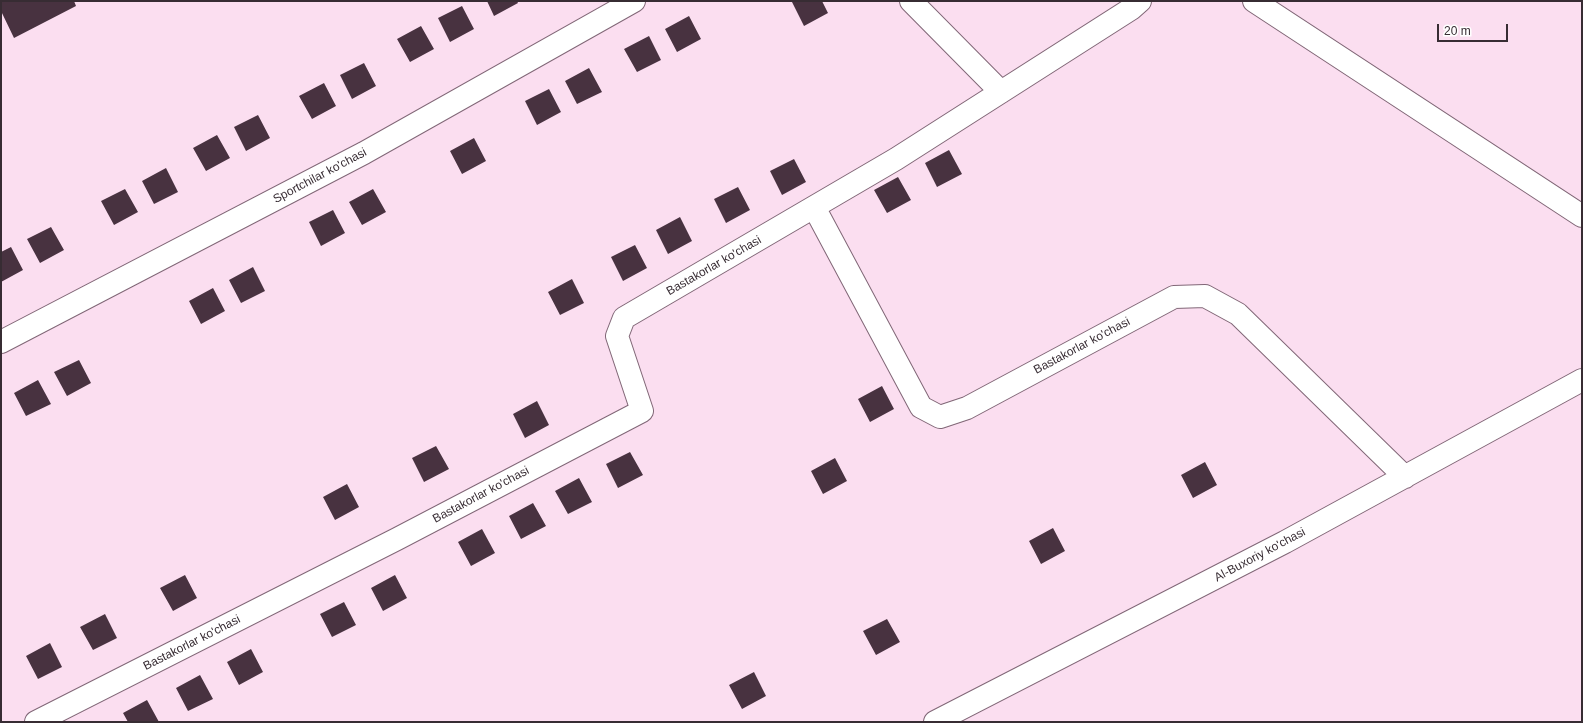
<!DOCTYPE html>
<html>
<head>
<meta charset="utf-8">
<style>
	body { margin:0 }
	#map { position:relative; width:1583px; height:723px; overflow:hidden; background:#fbdef0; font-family:Arial,sans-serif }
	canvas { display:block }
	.frame { position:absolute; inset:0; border:2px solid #372c33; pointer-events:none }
	.scale { position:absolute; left:1437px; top:24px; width:71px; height:18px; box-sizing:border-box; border:2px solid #372c33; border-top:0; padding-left:5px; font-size:12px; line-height:14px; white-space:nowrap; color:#372c33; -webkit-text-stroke:3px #fff; paint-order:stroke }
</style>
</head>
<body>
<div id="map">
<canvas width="1583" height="723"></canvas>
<div class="frame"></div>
<div class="scale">20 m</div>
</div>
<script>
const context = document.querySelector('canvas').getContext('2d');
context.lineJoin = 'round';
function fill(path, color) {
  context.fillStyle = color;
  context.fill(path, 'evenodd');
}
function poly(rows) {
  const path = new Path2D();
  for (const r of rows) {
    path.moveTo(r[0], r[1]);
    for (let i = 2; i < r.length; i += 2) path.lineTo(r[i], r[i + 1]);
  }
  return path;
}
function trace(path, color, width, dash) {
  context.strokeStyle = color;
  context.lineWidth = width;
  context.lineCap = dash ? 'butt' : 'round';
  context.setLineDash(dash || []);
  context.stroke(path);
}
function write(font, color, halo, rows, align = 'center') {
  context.font = font + ' Arial,sans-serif';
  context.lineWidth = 4;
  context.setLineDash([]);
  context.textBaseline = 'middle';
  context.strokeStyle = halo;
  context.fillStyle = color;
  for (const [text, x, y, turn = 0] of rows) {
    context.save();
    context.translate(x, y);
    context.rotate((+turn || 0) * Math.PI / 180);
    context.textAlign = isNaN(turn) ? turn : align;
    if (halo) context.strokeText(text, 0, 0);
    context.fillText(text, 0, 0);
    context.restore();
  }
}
fill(poly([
	[1,1,74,1,76,6,14,38,1,11],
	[487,1,517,1,518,3,494,16],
	[794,1,822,1,828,13,804,26,792,2],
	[462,6,474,29,450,42,438,18],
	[689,16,701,39,677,52,665,29],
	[421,26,434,49,410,62,397,39],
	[649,36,661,60,637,72,624,49],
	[364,63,376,86,352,99,340,75],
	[589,68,602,92,577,104,565,81],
	[324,83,336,106,312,119,299,96],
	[549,89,561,112,537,125,525,101],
	[258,115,270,138,246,151,234,127],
	[217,135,230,158,206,171,193,148],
	[474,138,486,161,462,174,450,151],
	[949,150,962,174,937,187,925,163],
	[794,159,806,182,782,195,770,171],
	[166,168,178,192,154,204,142,181],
	[898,177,911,200,887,213,874,190],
	[738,187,750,210,726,223,714,199],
	[125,189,138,212,114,225,101,201],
	[373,189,386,212,362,225,349,202],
	[333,210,345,233,321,246,309,222],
	[680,217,692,241,668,254,656,230],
	[51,227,64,250,40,263,27,239],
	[635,245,647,268,623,281,611,257],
	[11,247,23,270,1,282,1,252],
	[253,267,265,291,241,303,229,280],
	[572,279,584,303,560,315,548,292],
	[213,288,225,311,201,324,189,301],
	[79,360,91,383,67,396,54,372],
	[38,380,51,404,26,416,14,393],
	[882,386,894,409,870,422,858,399],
	[537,401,549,425,525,438,513,414],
	[436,446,449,469,424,482,412,458],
	[630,452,643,475,618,488,606,464],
	[835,458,847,481,823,494,811,471],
	[1205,462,1217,485,1193,498,1181,475],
	[579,478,592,502,568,514,555,491],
	[347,484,359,507,335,520,323,497],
	[533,503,546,526,521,539,509,516],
	[1053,528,1065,551,1041,564,1029,541],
	[482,529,495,553,471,566,458,542],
	[185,575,197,598,173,611,160,588],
	[395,575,407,598,383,611,371,588],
	[344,602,356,625,332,637,320,614],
	[105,614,117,638,93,650,80,627],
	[887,619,900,642,876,655,863,631],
	[50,643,62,667,38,679,26,656],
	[251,649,263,672,239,685,227,662],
	[754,672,766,696,742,709,729,685],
	[200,675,213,699,188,711,176,688],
	[147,700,159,722,128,722,123,713]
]), '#483240');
const minor = poly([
	[911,1,1001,92],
	[1254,1,1582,216],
	[814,207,921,407,940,417,967,408,1174,297,1205,296,1238,314,1405,477],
	[1,342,364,153,634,1],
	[36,722,397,539,642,411,617,336,624,318,896,159,1131,9,1140,1],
	[935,722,1285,542,1582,380]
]);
trace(minor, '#816777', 24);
trace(minor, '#fff', 22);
write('12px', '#372c33', '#fff', [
	["Sportchilar ko'chasi",320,176,-28],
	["Bastakorlar ko'chasi",714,266,-30],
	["Bastakorlar ko'chasi",1082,346,-28],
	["Bastakorlar ko'chasi",481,495,-28],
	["Al-Buxoriy ko'chasi",1260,555,-28],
	["Bastakorlar ko'chasi",192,643,-27]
]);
</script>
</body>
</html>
